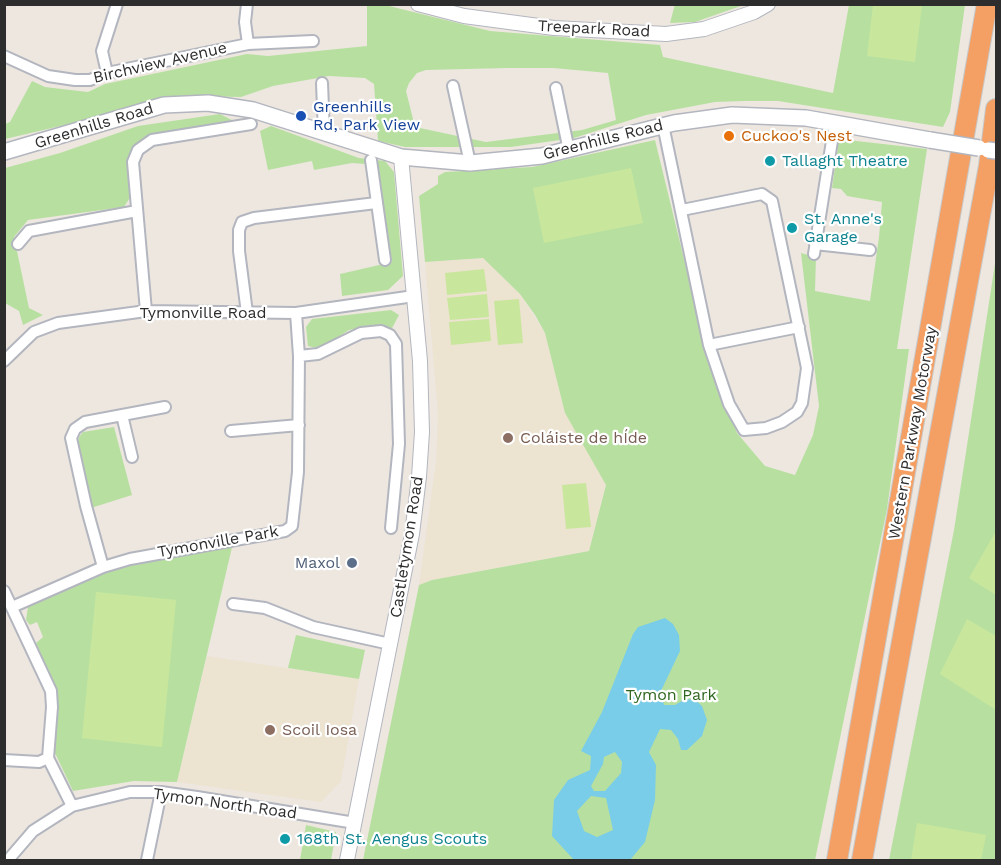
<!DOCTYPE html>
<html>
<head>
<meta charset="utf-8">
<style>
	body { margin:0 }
	#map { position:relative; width:1001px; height:865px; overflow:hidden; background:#ede7e0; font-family:"Work Sans",sans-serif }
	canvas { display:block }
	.frame { position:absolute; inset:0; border:6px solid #2d2d2d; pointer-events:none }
</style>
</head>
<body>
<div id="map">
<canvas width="1001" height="865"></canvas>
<div class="frame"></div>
</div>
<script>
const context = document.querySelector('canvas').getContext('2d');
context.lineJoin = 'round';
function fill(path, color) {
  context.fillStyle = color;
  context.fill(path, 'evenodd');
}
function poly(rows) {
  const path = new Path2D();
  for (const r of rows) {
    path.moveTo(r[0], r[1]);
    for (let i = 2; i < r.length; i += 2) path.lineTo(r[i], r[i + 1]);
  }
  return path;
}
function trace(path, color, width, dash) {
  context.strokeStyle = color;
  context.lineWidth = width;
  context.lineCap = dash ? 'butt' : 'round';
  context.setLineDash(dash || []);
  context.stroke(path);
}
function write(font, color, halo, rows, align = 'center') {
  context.font = font + ' "Work Sans",sans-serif';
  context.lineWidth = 4.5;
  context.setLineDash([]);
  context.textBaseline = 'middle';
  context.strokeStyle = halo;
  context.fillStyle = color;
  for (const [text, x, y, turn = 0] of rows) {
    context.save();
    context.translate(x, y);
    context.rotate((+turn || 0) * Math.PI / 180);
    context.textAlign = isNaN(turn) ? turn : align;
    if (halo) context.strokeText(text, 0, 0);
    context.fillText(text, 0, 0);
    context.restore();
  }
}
fill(poly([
	[483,258,520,294,545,333,565,413,606,484,589,551,432,580,419,585,436,461,438,415,425,262],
	[207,656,359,679,341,781,321,802,177,782]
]), '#ede3d1');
fill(poly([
	[675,4,744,4,744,5,695,22,670,23],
	[367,5,385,5,490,31,660,45,663,57,833,93,849,5,965,5,950,112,943,127,778,101,744,101,715,102,646,115,574,138,511,147,405,147,378,141,374,84,365,78,329,76,273,86,241,97,189,96,5,139,5,124,10,122,32,81,45,87,88,92,105,84,247,54,268,56,367,46],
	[508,68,553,68,608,73,616,120,582,130,486,142,415,127,406,91,409,83,417,73,426,70],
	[220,114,234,121,147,137,136,145,129,159,131,196,124,207,28,220,14,237,29,308,43,315,23,325,19,311,5,303,5,168,60,153,138,126],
	[271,126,359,158,385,161,394,172,403,276,388,290,342,296,340,274,392,262,377,165,352,163,314,170,312,161,268,170,260,131],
	[839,139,927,149,897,349,909,349,887,509,815,860,363,860,419,585,432,580,589,551,606,485,565,413,545,333,535,315,520,294,483,258,425,262,419,196,438,184,438,176,445,172,532,167,655,140,695,304,737,433,765,466,795,475,813,435,819,406,801,253,816,257,815,291,870,301,879,237,882,202,847,196,841,189,832,188],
	[996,257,996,860,889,860,954,530],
	[391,310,399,315,391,330,379,325,349,330,320,349,308,346,306,327,312,319],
	[114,427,132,495,91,508,77,446,79,437,83,432],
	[233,543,177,782,134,781,73,791,55,753,56,693,36,643,43,637,37,622,30,625,26,620,28,607,124,565],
	[296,635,365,650,359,679,288,668],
	[306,825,336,832,331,860,300,860]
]), '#b7e0a0');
fill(poly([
	[873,5,922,5,915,62,867,56],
	[631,168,643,223,544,243,533,188],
	[484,269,487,291,447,295,445,273],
	[487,294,489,317,450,320,447,298],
	[519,299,523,343,498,345,494,301],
	[489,319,491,341,451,345,449,322],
	[586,483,591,527,566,529,562,485],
	[996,531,996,595,969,578],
	[96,592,176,600,162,747,82,738],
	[967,619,996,636,996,710,940,674],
	[917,823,986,835,981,860,911,860]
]), '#c9e69d');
fill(poly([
	[665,618,673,624,679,635,680,651,661,691,664,705,675,705,685,699,695,700,702,706,707,720,702,736,687,750,681,750,678,739,671,730,660,729,649,752,656,765,655,800,645,842,630,860,574,860,552,836,554,800,568,780,590,770,591,756,581,751,602,712,633,634,638,627],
	[615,752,622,762,621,773,605,791,594,791,591,786,603,764,604,757],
	[591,796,606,798,613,830,597,837,584,831,577,811]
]), '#7acde8');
const minor = poly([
	[248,44,313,41],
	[4,56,48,76,75,80,90,80,107,73,248,44,245,22,247,4],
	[107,73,102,51,117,4],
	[322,83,324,133],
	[453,86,470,163],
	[556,88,569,151],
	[663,125,709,345,729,404,744,430,766,428,782,422,797,412,802,403,807,368,772,201,762,194,682,210],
	[371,160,385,260],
	[18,244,29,231,137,211],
	[815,244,870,250],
	[814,254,835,122],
	[146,311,133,162,138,150,152,140,251,124],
	[247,313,239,251,239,230,242,222,254,218,376,203],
	[709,345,799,327],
	[299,356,318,354,361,333,381,331,390,335,396,344,399,444,391,528],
	[4,361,34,332,58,323,146,311,296,313,414,296],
	[122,415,132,457],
	[231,431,299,425],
	[103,567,86,506,71,438,75,429,85,422,165,407],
	[4,591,51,691,52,707,48,758,72,806],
	[233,604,265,608,313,627,390,644],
	[12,607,103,567,130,559,285,531,292,526,298,472,299,356,296,313],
	[4,760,39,762,48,758],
	[8,860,33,831,72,806,130,792,161,792,197,797,355,823],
	[147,860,161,792]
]);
const tertiary = poly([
	[418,4,464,16,554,28,666,34,704,29,754,12,768,4],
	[347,860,412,534,419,477,422,432,420,361,401,157]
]);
const secondary = poly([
	[4,152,164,105,208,103,253,110,401,157,470,163,542,156,674,123,732,115,806,118,930,140]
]);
const motorway = poly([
	[837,860,987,4],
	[862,860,989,166,996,109]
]);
trace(minor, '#b3b6bf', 14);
trace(tertiary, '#b3b6bf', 16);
trace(secondary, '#b3b6bf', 18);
trace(motorway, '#c8c8c8', 22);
trace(minor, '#fff', 10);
trace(tertiary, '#fff', 14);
trace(secondary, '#fff', 15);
trace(motorway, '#f49f64', 20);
const secondaryBridge = poly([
	[930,140,979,148],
	[988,150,996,151]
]);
trace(secondaryBridge, '#b3b6bf', 18, []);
trace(secondaryBridge, '#fff', 15);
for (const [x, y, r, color] of [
	[301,116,6,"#1a4fb4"],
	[729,136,6,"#e8710a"],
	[770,161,6,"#0f9aa8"],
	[792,228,6,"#0f9aa8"],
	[508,438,6,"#8d6e63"],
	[352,563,6,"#5c6f8a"],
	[270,730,6,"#8d6e63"],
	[285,839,6,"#0f9aa8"]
]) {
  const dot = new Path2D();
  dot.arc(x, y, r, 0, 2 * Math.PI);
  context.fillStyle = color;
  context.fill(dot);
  trace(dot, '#fff', 2);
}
write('16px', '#2d2d2d', '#fff', [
	["Treepark Road",594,29,3],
	["Birchview Avenue",160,63,-13],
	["Greenhills Road",94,126,-17],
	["Greenhills Road",603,140,-14],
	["Tymonville Road",203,313],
	["Western Parkway Motorway",913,433,-80],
	["Tymonville Park",218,542,-10],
	["Castletymon Road",407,547,-81],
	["Tymon North Road",225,804,8]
]);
write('16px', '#164399', '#fff', [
	["Greenhills",313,107],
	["Rd, Park View",313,125]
], 'left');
write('16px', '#c56008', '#fff', [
	["Cuckoo's Nest",741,136]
], 'left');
write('16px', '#0d838f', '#fff', [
	["Tallaght Theatre",782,161],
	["St. Anne's",804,219],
	["Garage",804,237],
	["168th St. Aengus Scouts",297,839]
], 'left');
write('16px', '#785e54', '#fff', [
	["Coláiste de hÍde",520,438],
	["Scoil Iosa",282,730]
], 'left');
write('16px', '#4e5e75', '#fff', [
	["Maxol",340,563]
], 'right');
write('16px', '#306720', '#fff', [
	["Tymon Park",671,695]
]);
</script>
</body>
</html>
